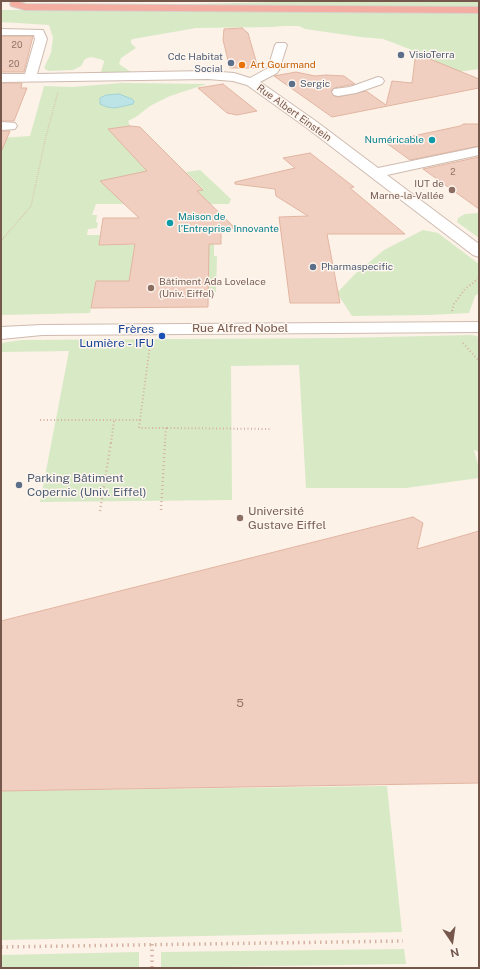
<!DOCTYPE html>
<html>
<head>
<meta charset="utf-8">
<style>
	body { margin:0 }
	#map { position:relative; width:480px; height:969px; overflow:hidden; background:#fcf2e8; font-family:"Public Sans",sans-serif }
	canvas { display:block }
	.frame { position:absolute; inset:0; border:2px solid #75574c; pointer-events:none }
	.north { position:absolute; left:432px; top:921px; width:40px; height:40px; -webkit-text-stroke:3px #fef6ee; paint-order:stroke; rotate:167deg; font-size:11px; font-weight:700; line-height:16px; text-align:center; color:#75574c }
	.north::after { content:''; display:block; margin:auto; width:14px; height:18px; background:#75574c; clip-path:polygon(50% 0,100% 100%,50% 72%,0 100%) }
</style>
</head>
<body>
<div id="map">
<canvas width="480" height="969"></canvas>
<div class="frame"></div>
<div class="north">N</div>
</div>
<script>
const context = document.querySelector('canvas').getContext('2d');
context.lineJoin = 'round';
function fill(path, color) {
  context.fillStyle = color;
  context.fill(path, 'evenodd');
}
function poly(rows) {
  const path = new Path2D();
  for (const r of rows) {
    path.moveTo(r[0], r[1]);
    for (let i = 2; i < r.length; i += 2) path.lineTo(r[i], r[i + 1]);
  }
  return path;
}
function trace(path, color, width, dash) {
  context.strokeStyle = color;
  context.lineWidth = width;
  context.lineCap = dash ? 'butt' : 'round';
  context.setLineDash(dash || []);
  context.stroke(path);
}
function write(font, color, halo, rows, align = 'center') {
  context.font = font + ' "Public Sans",sans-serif';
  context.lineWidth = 3;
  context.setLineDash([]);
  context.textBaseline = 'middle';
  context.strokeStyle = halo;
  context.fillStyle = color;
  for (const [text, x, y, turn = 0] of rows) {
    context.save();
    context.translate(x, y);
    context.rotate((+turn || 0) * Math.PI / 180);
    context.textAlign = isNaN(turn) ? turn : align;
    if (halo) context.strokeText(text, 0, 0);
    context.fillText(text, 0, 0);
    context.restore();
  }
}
fill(poly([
	[323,1,479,1,479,8,148,5],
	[1,10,479,12,479,69,428,76,432,61,429,57,394,43,383,39,361,37,305,29,299,26,284,26,273,27,196,28,133,39,131,40,131,43,136,48,121,58,119,64,131,72,129,73,104,73,101,72,104,62,103,60,91,57,85,59,81,66,73,70,48,71,44,68,51,53,53,38,49,25,1,22],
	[122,83,207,84,170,96,150,106,136,117,128,121,130,126,118,129,199,194,197,191,203,189,186,172,200,170,231,199,229,204,96,204,92,215,97,215,96,222,98,223,97,228,88,229,87,235,100,235,99,245,214,244,214,256,217,256,216,292,208,292,208,271,129,285,113,281,96,281,90,313,1,315,1,138,30,136,44,86,72,87],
	[479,213,479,238,457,222,458,218,465,214],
	[423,230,438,233,479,264,479,293,475,296,469,313,428,315,352,316,337,293,355,274,384,250],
	[472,335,479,337,479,452,474,450,479,468,479,478,406,488,306,488,299,365,231,366,232,500,40,502,69,351,1,352,1,343,22,340,341,338],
	[387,786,402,932,1,940,1,791],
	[404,949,406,964,161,968,161,952],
	[139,952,139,968,1,968,1,955]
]), '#d8e9c6');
const water = poly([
	[119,94,132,99,134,101,133,104,115,108,107,107,100,104,100,98,106,95,119,94]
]);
fill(water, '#bce3e5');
trace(water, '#a3d3d6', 1);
const building = poly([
	[242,28,248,33,258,68,230,68,223,40,224,29,242,28],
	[1,36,33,36,24,72,1,72,1,36],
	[425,57,479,79,479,88,332,117,274,76,296,72,315,76,326,75,344,76,355,84,334,88,331,91,334,96,338,97,366,91,386,105,392,81,412,83,415,59,425,57],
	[1,83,22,83,21,88,27,88,14,121,1,121,1,83],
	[223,84,257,111,237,115,227,113,198,88,223,84],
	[464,124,479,124,479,146,410,160,385,142,460,126,464,124],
	[130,126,140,127,203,190,197,191,235,228,221,229,221,244,209,244,208,307,91,308,96,281,129,281,135,244,99,245,103,218,139,218,100,181,147,171,108,129,130,126],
	[1,131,10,131,2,150,1,150,1,131],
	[310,153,354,187,350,188,405,234,327,234,340,303,290,303,279,217,308,216,276,196,275,189,235,184,235,182,295,168,283,158,310,153],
	[479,157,479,209,423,169,479,157],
	[413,517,423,523,417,549,479,531,479,783,1,791,1,621,413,517]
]);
fill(building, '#f0cfc0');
trace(building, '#e2b4a1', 1);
const minor = poly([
	[1,29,43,30,47,39,37,74,208,71,234,73,250,78,268,68,275,45,277,43,285,43,287,45,279,70,277,73,260,82,317,122,378,168,479,147,479,155,387,175,479,244,479,257,473,255,307,128,247,85,233,81,208,79,1,82,1,74,25,74,35,39,34,35,1,35,1,29],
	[378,77,382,78,384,81,382,84,356,93,338,96,334,95,332,92,334,89,350,87,378,77],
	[1,122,15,123,17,126,15,129,1,130,1,122],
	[479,322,479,332,42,335,1,339,1,327,42,325,479,322]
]);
const highway = poly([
	[15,1,26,4,479,7,479,13,25,10,11,6,10,4,11,2,15,1]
]);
trace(minor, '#cfbbb0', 2);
trace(highway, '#d8d0cd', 2);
trace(poly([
	[1,241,31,206,46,136,58,92]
]), '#d5b2a3', 1.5, [0.5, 1.5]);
trace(poly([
	[452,311,454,304,465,289,479,278],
	[463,343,479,361],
	[40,420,114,420],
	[140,420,139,428,166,428,165,443],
	[167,428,272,429],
	[111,443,114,420,140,420,150,345]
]), '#d5b2a3', 2, [1, 2.5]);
trace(poly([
	[161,510,165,442],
	[100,511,111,442]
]), '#d5b2a3', 2.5, [1, 3]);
trace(poly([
	[152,944,152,968],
	[1,947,403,941]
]), '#d5b2a3', 3.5, [1.5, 4]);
fill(minor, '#fff');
fill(highway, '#f3aea1');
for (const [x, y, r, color] of [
	[401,55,4,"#5c6f8a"],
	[231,63,4,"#5c6f8a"],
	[242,65,4,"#e8710a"],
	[292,84,4,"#5c6f8a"],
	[432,140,4,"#0f9aa8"],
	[452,190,4,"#8d6e63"],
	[170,223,4,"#0f9aa8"],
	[313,267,4,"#5c6f8a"],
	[151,288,4,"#8d6e63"],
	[162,336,4,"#1a4fb4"],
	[19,485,4,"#5c6f8a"],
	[240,518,4,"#8d6e63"]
]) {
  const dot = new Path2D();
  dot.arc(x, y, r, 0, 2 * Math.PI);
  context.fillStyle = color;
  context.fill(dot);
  trace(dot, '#fef6ee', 1.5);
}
write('9px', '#947569', null, [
	["20",17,45],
	["20",14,64],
	["2",453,172]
]);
write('10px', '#4e5e75', '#fef6ee', [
	["VisioTerra",409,55],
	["Cdc Habitat",223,57,"right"],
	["Social",223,69,"right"],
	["Sergic",300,84],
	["Pharmaspecific",321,267]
], 'left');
write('10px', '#c56008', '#fef6ee', [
	["Art Gourmand",250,65]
], 'left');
write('10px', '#75574c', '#fef6ee', [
	["Rue Albert Einstein",294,113,36]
]);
write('10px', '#0d838f', '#fef6ee', [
	["Numéricable",424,140],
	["Maison de",178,217,"left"],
	["l’Entreprise Innovante",178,229,"left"]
], 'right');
write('10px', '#785e54', '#fef6ee', [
	["IUT de",444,184],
	["Marne-la-Vallée",444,196],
	["Bâtiment Ada Lovelace",159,282,"left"],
	["(Univ. Eiffel)",159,294,"left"]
], 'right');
write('12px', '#75574c', '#fef6ee', [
	["Rue Alfred Nobel",240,328]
]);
write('12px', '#164399', '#fef6ee', [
	["Frères",154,329],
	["Lumière - IFU",154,343]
], 'right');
write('12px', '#4e5e75', '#fef6ee', [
	["Parking Bâtiment",27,478],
	["Copernic (Univ. Eiffel)",27,492]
], 'left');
write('12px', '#785e54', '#fef6ee', [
	["Université",248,511],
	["Gustave Eiffel",248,525]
], 'left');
write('12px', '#947569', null, [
	["5",240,703]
]);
</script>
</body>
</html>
